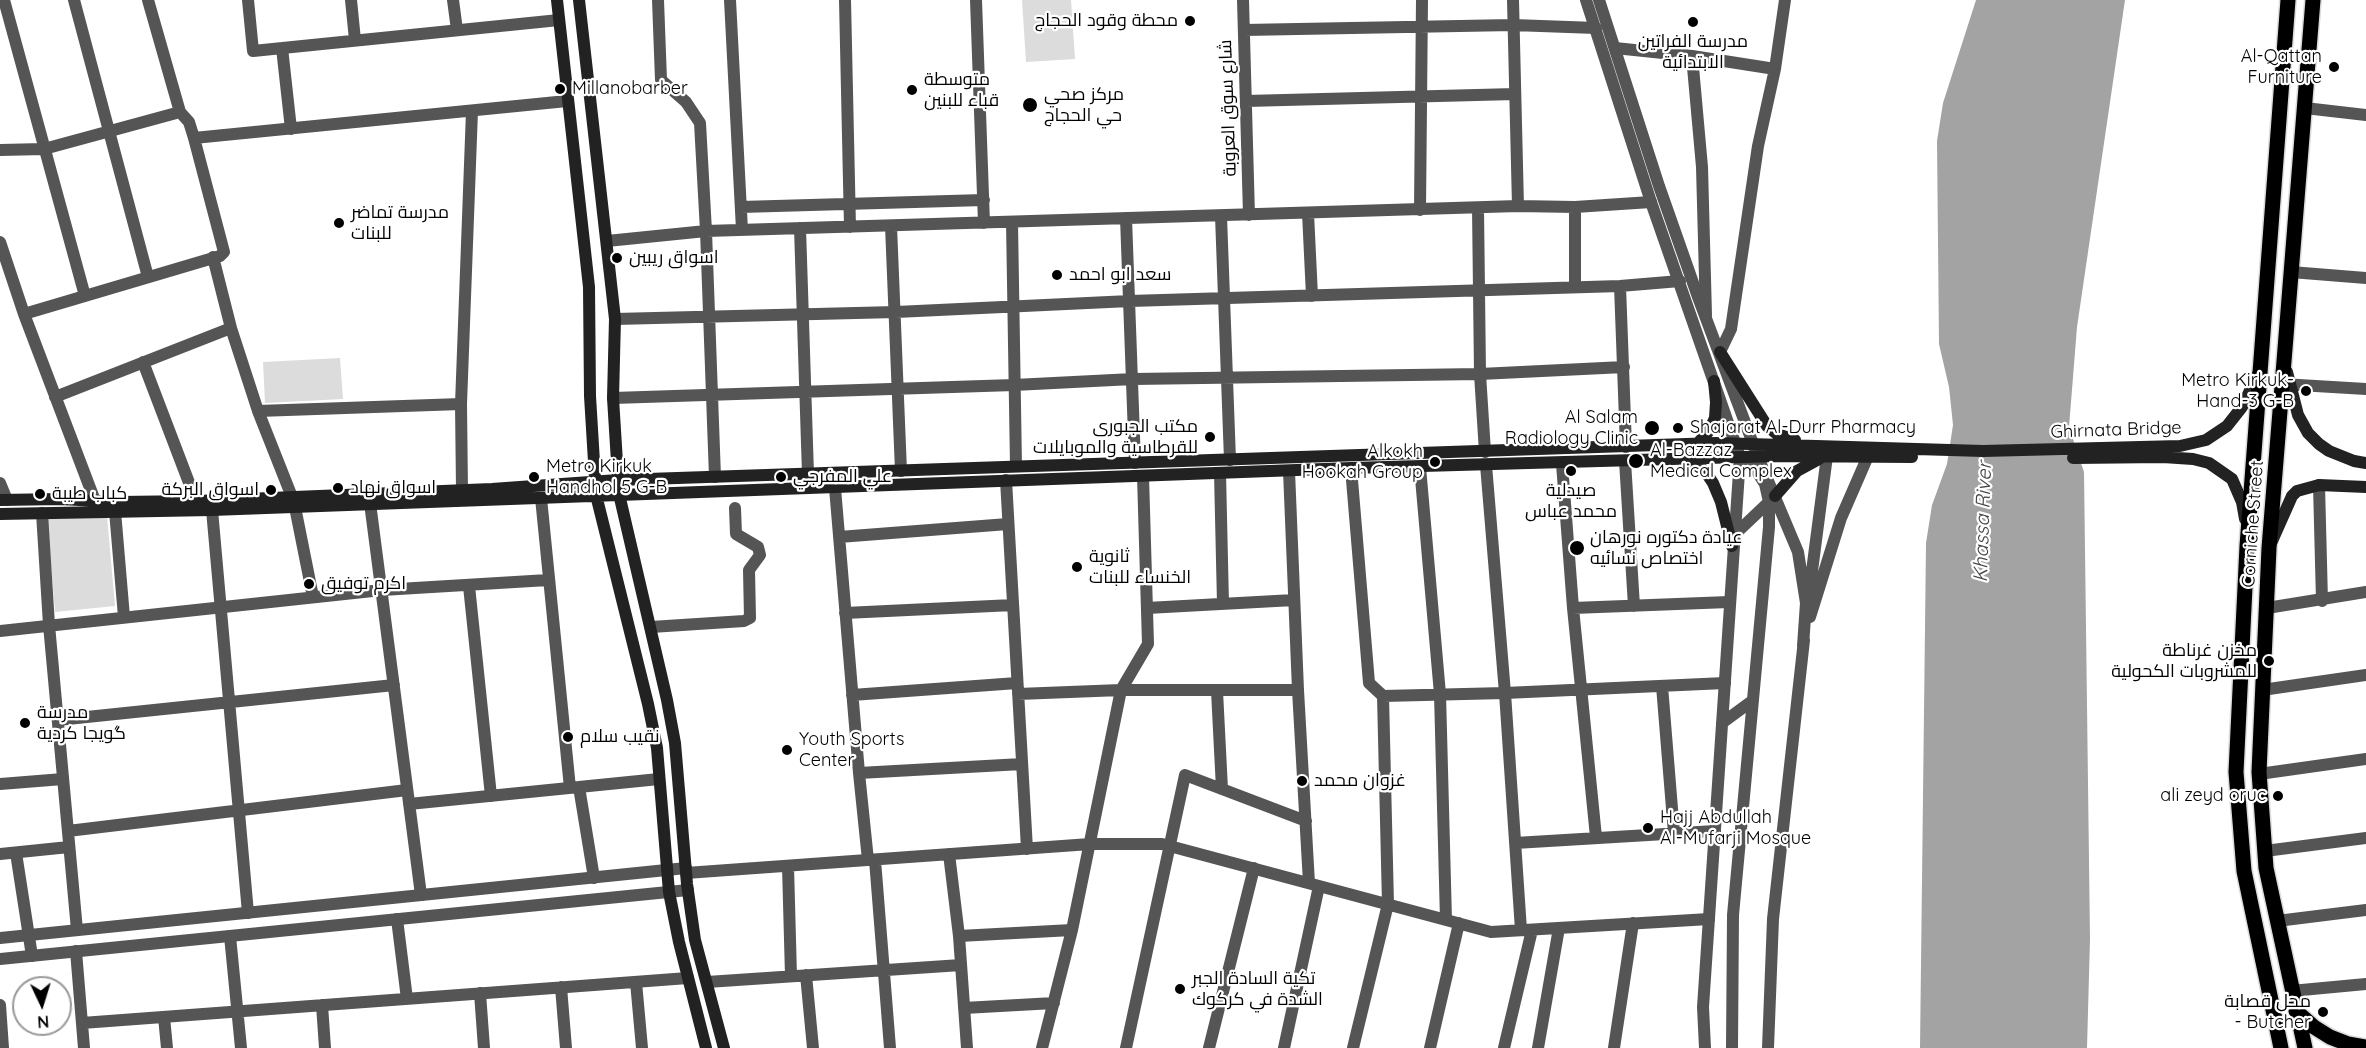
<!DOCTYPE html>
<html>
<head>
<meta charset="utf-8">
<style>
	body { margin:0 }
	#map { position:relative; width:2366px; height:1048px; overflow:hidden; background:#fff; font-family:Quicksand,sans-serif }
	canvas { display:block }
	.north { position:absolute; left:12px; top:976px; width:60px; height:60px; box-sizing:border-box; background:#fff; border:2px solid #999; border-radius:50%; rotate:176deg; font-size:16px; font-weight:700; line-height:24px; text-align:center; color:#000 }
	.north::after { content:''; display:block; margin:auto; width:21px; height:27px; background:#000; clip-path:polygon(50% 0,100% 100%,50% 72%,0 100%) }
</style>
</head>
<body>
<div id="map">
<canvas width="2366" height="1048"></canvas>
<div class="north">N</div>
</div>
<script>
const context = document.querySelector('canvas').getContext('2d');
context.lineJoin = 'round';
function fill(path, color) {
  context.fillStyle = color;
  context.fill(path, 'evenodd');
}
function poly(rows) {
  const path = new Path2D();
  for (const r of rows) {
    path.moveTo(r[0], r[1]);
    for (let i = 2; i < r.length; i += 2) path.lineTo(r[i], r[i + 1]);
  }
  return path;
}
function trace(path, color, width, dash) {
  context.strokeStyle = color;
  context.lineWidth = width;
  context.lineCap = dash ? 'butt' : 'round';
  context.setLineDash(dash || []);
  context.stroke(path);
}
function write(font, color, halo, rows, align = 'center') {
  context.font = font + ' Quicksand,Cairo,sans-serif';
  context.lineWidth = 4.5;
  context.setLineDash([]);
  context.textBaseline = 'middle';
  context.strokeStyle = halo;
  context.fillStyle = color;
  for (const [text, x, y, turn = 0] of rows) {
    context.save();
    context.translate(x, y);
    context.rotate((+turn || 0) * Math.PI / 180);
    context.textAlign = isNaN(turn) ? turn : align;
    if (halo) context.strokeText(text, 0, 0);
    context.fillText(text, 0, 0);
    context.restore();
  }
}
fill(poly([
	[1022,0,1071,0,1075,59,1026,62],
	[340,358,343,399,265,403,263,362],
	[107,516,115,606,55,612,47,517]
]), '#dcdcdc');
fill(poly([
	[1976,0,2125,0,2077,327,2069,427,2084,472,2090,939,2087,1048,1920,1048,1926,543,1932,505,1947,464,1953,425,1949,387,1939,344,1937,141,1943,103]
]), '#a3a3a3');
const primary = poly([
	[2296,1011,2314,1027,2330,1037,2348,1044,2366,1047],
	[2281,1048,2244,871,2236,772,2247,546,2288,0],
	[2305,1048,2266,868,2259,772,2269,548,2313,0]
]);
trace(primary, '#dbdbdb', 18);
trace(poly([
	[4,0,85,296],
	[74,0,148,277],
	[248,0,253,51,559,20],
	[351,0,355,40],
	[453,0,457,30],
	[658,0,661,80,686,102,700,123,706,231,715,477],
	[730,0,742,230],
	[845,0,850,227],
	[976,0,984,223],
	[1243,0,1249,215],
	[1513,0,1518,206],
	[1244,30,1513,25,1596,28],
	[282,48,291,129],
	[1615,48,1692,56,1775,69],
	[1692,56,1702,167,1706,315],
	[1246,101,1515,94],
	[2305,108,2366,115],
	[194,138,567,101],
	[0,150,44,149,180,112],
	[741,207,984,200],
	[1575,207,1575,287],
	[1478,208,1480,374,1485,452],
	[1420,210,1422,0],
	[1308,213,1312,296],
	[1221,216,1230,460],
	[1126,218,1135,463],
	[1012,222,1016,466],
	[891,226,901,471],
	[800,228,808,474],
	[607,241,706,231,1518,206,1575,207,1651,202],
	[0,242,24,314,95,501],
	[213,257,231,328,258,411,292,497],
	[2291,272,2366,278],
	[1620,286,1626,447],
	[24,314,220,256,224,252,194,138,189,122,180,112,148,0],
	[615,319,896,312,1130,301,1620,286,1680,281],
	[1720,352,1731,329,1758,146,1775,69,1785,0],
	[143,362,196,501],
	[2282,384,2366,389],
	[55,397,231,328],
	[613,398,1014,385,1133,379,1480,374,1624,367],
	[258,411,461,404],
	[1625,461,1634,606],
	[1562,464,1573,608,1596,837],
	[1486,465,1505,693,1521,930],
	[1420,467,1440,694,1446,920],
	[1351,468,1369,683,1383,696,1388,904,1353,1048],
	[1289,471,1298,690,1309,883],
	[1220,473,1223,604],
	[1006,480,1027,849],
	[0,483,7,500],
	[2319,485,2322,601],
	[835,488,859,773,868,860],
	[462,490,461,404,472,111],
	[541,498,570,788],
	[370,503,421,895],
	[295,507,313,597],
	[212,510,248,913],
	[115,511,124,617],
	[42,513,49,625,77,930],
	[839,537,1008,524],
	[469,586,491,796],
	[1147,608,1294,600],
	[1573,608,1729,602],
	[2267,608,2366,592],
	[845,613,1013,605],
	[651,627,744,621,750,618,749,570,760,555,758,547,736,534,735,508],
	[0,631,382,590,548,580],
	[1662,686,1674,833],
	[2262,690,2366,675],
	[1217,691,1222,789],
	[1018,694,1121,690,1298,690],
	[852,695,1017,683],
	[1383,696,1505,693,1725,683],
	[58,720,394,685],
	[859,773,1022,764],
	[2259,774,2366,759],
	[0,784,63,779],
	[579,787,594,878],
	[409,804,659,779],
	[68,831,407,790],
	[1515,843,1715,831],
	[2265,851,2366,838],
	[16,853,32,956],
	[0,854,69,847],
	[949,854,959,936,967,1048],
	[875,860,890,1048],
	[788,866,791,976],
	[686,873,1090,844,1162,844,1491,932,1709,919],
	[397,919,407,999],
	[2277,921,2366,910],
	[230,936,241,1048],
	[959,936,1072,930],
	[76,951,84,1048],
	[806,975,813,1048],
	[636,982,642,1048],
	[707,982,961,965],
	[561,987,566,1048],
	[2291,991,2366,984],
	[480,993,484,1048],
	[0,1005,3,1048],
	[322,1005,325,1048],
	[964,1008,1054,1003],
	[164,1017,167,1048],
	[82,1023,688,978],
	[1042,1048,1072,930,1121,690,1148,644,1143,476],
	[1126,1048,1185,775,1306,821],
	[1209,1048,1254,868],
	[1284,1048,1319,886],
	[1430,1048,1459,923],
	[1504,1048,1532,930],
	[1538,1048,1559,928],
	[1614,1048,1633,923]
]), '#555', 12);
trace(poly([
	[1586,0,1651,202,1740,457,1703,1007,1705,1048],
	[1599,0,1659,186,1698,297,1758,457,1798,552,1806,603,1803,646],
	[1733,536,1771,500],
	[1809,594,1827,456],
	[1810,617,1841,518,1868,456],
	[1722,723,1752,701],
	[0,938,686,868],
	[0,959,688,890],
	[1732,1048,1733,915,1769,527,1769,502,1765,484,1756,470,1740,457],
	[1768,1048,1773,919,1804,640]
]), '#555', 12);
trace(poly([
	[557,0,589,287,590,396,596,495,648,704,657,748,669,892,679,942,706,1048],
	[579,0,615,319,613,398,619,494,667,700,675,743,687,884,695,940,724,1048],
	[1720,352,1767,426,1777,434,1795,440],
	[2287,372,2298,415,2308,433,2319,444,2329,451,2354,461,2366,463],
	[1697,444,1709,431,1715,418,1716,402,1714,381],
	[2073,458,2163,457,2193,459,2209,463,2232,479,2242,502,2245,519],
	[1687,459,1705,471,1713,483,1721,502,1732,546],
	[1775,496,1797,471,1819,459],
	[0,500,60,499,119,502,196,501,492,489,618,480,1716,443,1983,451,2180,446,2206,440,2227,426,2242,407,2258,374],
	[0,514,212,510,1351,468,1778,456,1912,457],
	[2272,541,2292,496,2297,491,2319,485,2366,487]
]), '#222', 12);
trace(primary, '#000', 15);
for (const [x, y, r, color] of [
	[1190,21,6,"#000"],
	[1693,22,6,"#000"],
	[2334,67,6,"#000"],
	[560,89,6,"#000"],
	[912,90,6,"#000"],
	[1030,105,8,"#000"],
	[339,223,6,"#000"],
	[617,258,6,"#000"],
	[1057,275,6,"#000"],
	[2306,391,6,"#000"],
	[1652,428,8,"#000"],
	[1678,428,6,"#000"],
	[1210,437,6,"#000"],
	[1636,461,8,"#000"],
	[1435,462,6,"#000"],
	[1571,471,6,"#000"],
	[534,477,6,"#000"],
	[781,477,6,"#000"],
	[338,488,6,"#000"],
	[271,490,6,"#000"],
	[40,494,6,"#000"],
	[1577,548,8,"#000"],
	[1077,567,6,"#000"],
	[309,584,6,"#000"],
	[2269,661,6,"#000"],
	[25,723,6,"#000"],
	[568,737,6,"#000"],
	[787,750,6,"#000"],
	[1302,781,6,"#000"],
	[2278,796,6,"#000"],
	[1648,828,6,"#000"],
	[1180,989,6,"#000"],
	[2323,1012,6,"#000"]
]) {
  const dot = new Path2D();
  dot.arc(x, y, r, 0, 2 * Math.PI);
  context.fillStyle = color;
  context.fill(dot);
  trace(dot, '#fff', 2);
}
write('18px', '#000', '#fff', [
	["محطة وقود الحجاج",1178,21,"right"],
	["مدرسة الفراتين",1693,42,"center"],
	["الابتدائية",1693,63,"center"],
	["Al-Qattan",2322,57,"right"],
	["Furniture",2322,78,"right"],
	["متوسطة",924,80],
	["قباء للبنين",924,101],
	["Millanobarber",572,89],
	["مركز صحي",1044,95],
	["حي الحجاج",1044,116],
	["مدرسة تماضر",351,213],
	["للبنات",351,234],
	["اسواق ريبين",629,258],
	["سعد ابو احمد",1069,275],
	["Metro Kirkuk-",2294,381,"right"],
	["Hand-3 G-B",2294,402,"right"],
	["Al Salam",1638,418,"right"],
	["Radiology Clinic",1638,439,"right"],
	["مكتب الجبوري",1198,427,"right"],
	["للقرطاسية والموبايلات",1198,448,"right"],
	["Shajarat Al-Durr Pharmacy",1690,428],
	["Al-Bazzaz",1650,451],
	["Medical Complex",1650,472],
	["Alkokh",1423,452,"right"],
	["Hookah Group",1423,473,"right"],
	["Metro Kirkuk",546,467],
	["Handhol 5 G-B",546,488],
	["علي المفرجي",793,477],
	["اسواق نهاد",350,488],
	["اسواق البركة",259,490,"right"],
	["صيدلية",1571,491,"center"],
	["محمد عباس",1571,512,"center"],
	["كباب طيبة",52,494],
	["عيادة دكتوره نورهان",1590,538],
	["اختصاص نسائيه",1590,559],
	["ثانوية",1089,557],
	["الخنساء للبنات",1089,578],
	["اكرم توفيق",321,584],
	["مخزن غرناطة",2257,651,"right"],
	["للمشروبات الكحولية",2257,672,"right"],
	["مدرسة",37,713],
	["گويجا كردية",37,734],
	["نقيب سلام",580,737],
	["Youth Sports",799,740],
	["Center",799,761],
	["غزوان محمد",1314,781],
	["ali zeyd oruc",2266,796,"right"],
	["Hajj Abdullah",1660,818],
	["Al-Mufarji Mosque",1660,839],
	["تكية السادة الجبر",1192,979],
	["الشدة في كركوك",1192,1000],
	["محل قصابة",2311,1002,"right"],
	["- Butcher",2311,1023,"right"]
], 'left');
write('18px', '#000', '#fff', [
	["شارع سوق العروبة",1228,108,-92],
	["Ghirnata Bridge",2116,430,-2],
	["Corniche Street",2253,524,-86]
]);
write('italic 20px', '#444', '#fff', [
	["Khassa River",1983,522,-88]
]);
</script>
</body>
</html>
